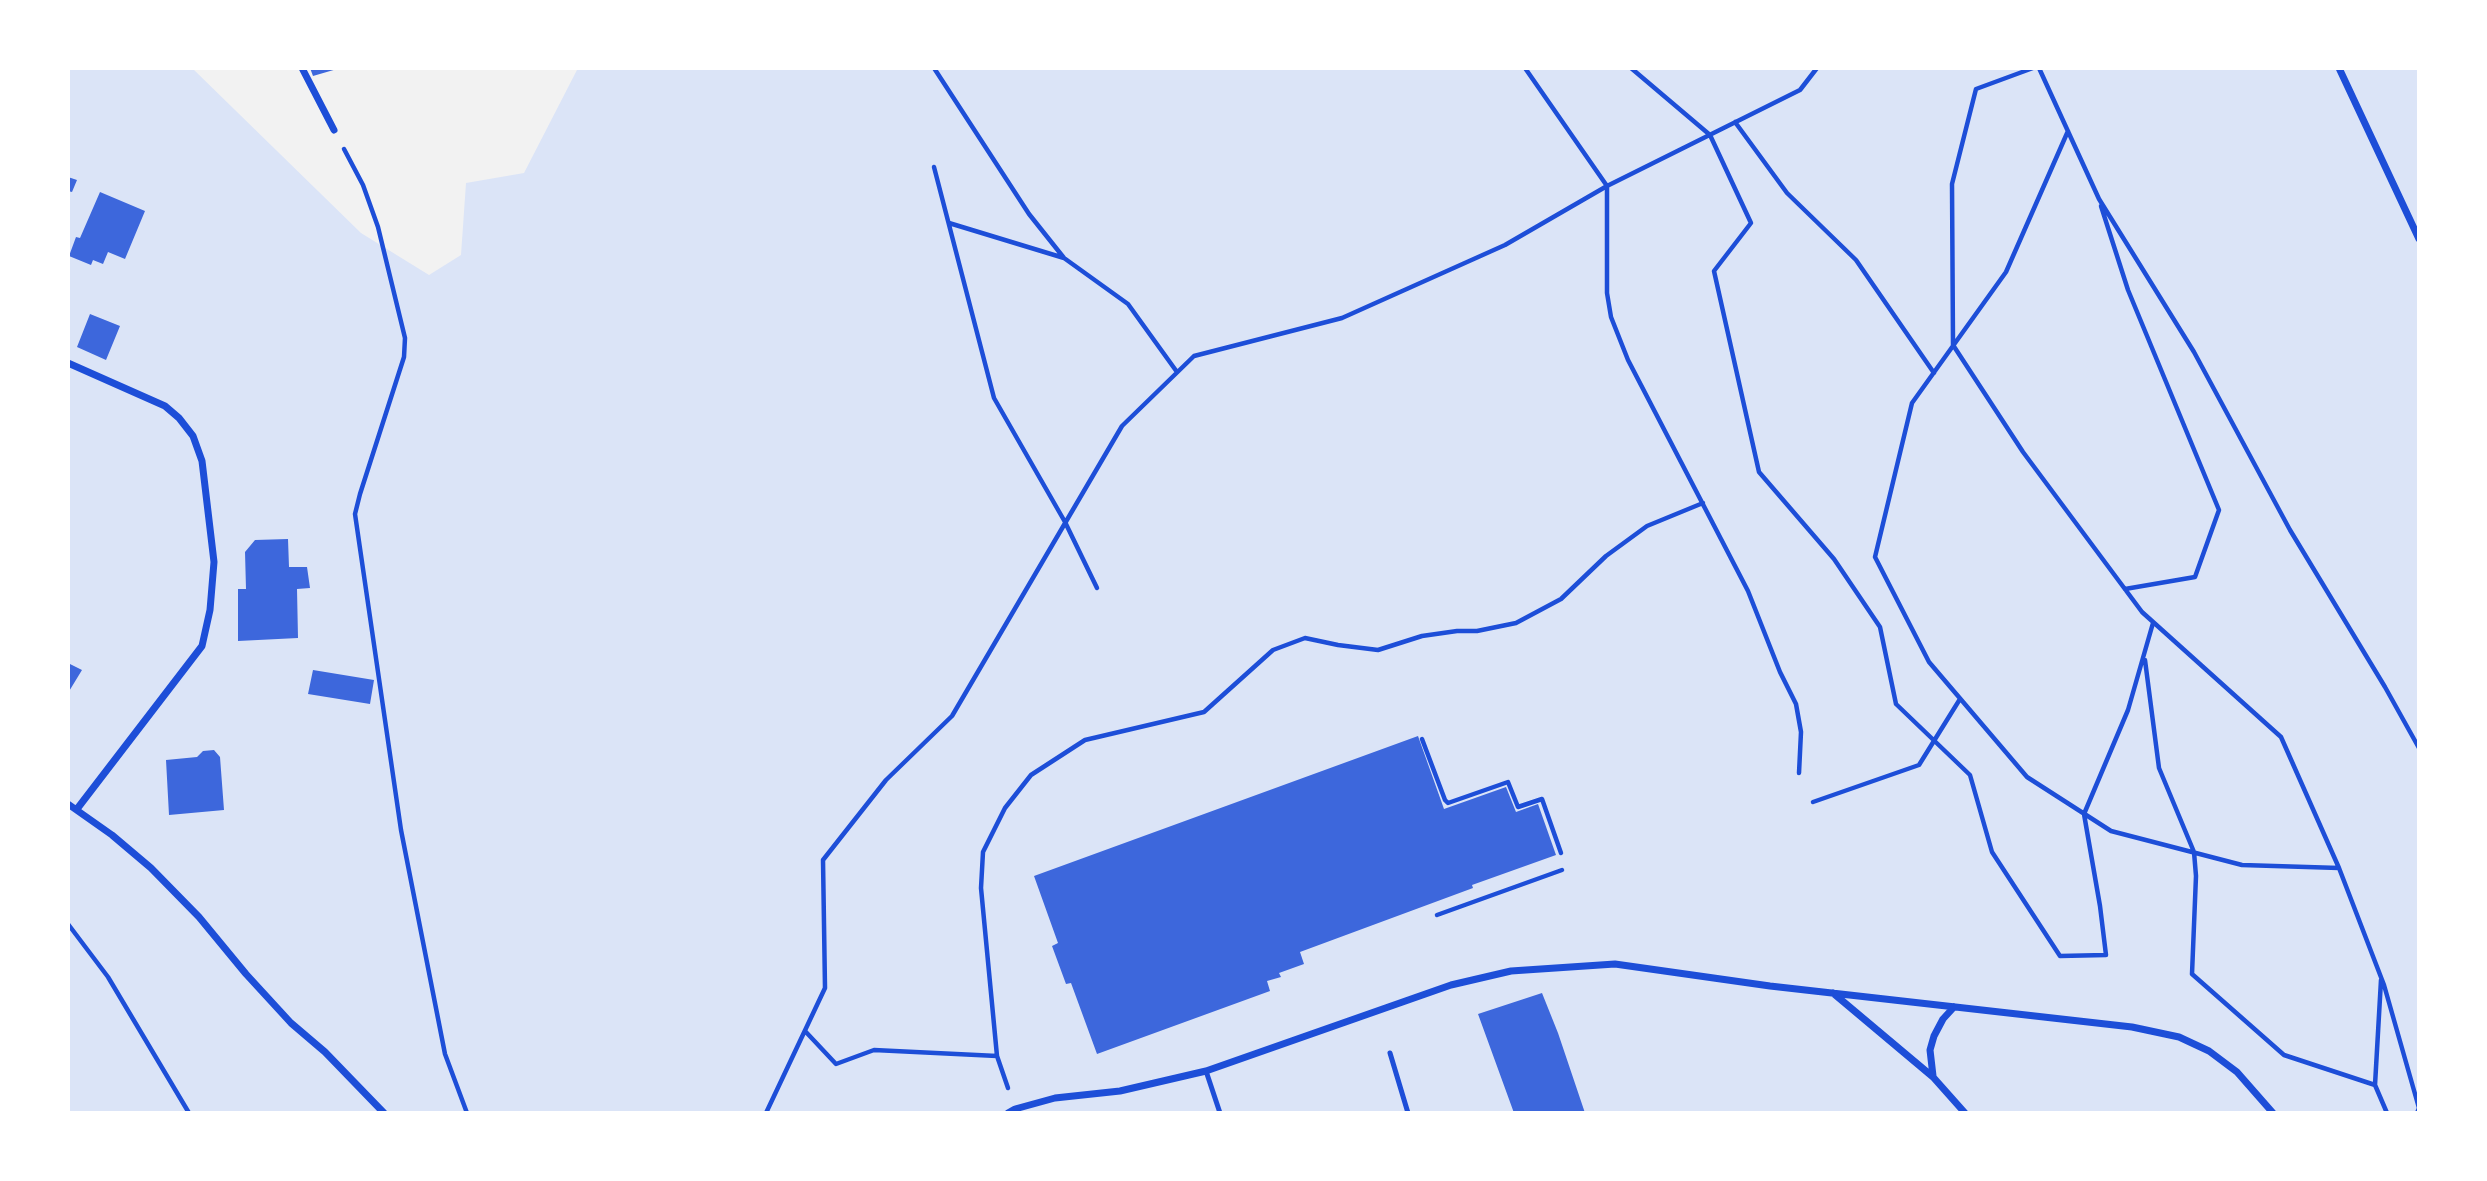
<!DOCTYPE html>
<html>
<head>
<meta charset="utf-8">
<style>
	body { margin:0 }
	#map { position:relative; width:2487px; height:1181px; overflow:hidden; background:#f2f2f2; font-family:Roboto,sans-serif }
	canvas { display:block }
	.frame { position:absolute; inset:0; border:70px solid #fff; pointer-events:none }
</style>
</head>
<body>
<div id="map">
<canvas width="2487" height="1181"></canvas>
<div class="frame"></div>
</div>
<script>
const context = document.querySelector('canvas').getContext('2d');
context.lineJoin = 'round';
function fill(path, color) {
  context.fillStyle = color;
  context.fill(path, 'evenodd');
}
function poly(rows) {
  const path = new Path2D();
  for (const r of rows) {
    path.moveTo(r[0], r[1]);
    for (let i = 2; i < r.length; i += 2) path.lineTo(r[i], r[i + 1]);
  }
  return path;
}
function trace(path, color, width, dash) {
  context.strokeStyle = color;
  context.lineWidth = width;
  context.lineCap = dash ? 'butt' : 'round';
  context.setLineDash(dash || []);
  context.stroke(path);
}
fill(poly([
	[68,68,192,68,361,233,429,275,461,255,466,183,524,173,578,68,2419,68,2419,1113,68,1113]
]), '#dbe4f7');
fill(poly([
	[310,68,337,68,337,69,313,76],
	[68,177,77,180,72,192,68,191],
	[100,192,145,211,125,259,108,252,103,264,93,260,91,265,69,256,76,237,80,238],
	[90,314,120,326,106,360,77,347],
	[288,539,289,567,307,567,310,588,297,589,298,638,238,641,238,589,246,589,245,552,255,540],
	[68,663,82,670,68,693],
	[313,670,374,680,370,704,308,694],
	[1418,736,1444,809,1506,787,1516,812,1538,804,1556,855,1472,885,1473,888,1300,952,1304,964,1279,973,1281,977,1267,981,1270,991,1097,1054,1071,983,1066,984,1052,946,1058,943,1034,876],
	[214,750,220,757,224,810,169,815,166,760,197,757,203,751],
	[1542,993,1558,1033,1585,1113,1514,1113,1478,1014]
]), '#3d67dc');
trace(poly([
	[934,68,1029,214,1064,258,1128,304,1177,372],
	[1631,68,1710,135,1751,223,1714,271,1759,472,1834,559,1880,627,1896,704,1970,775,1992,852,2060,956,2106,955,2100,906,2084,814,2128,710,2153,623],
	[2033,68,1976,89,1952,184,1953,345,2023,452,2142,612,2281,737,2339,868],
	[2039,68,2099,199,2194,352,2290,530,2385,687,2419,748],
	[1735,122,1787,193,1856,260,1934,373],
	[2068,131,2006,272,1912,403,1875,557,1929,662,2027,777,2111,831,2242,865,2339,868,2384,985,2419,1108,2417,1113],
	[344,149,363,185,378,227,405,338,404,357,360,494,355,514,401,830,445,1054,467,1113],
	[934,167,994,398,1065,522,1097,588],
	[2101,206,2128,290,2219,510,2195,577,2125,589],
	[949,223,1064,258],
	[2145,660,2159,768,2194,852,2196,876,2192,974,2284,1055,2375,1085],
	[1422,739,1445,800,1448,803,1508,782,1518,807,1542,799,1561,853],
	[1799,773,1801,732,1796,704,1780,672,1748,591,1628,360,1611,317,1607,293,1607,186,1800,90,1817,68],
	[1813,802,1919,765,1960,699],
	[1437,915,1562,870],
	[68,924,108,977,189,1113],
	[2381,980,2375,1085,2387,1113],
	[805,1031,836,1064,874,1050,997,1056],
	[1008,1088,997,1056,981,888,983,852,1005,808,1031,775,1085,740,1204,712,1273,650,1305,638,1338,645,1378,650,1422,636,1457,631,1477,631,1516,623,1561,599,1606,556,1647,526,1703,503],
	[766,1113,825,988,823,860,886,780,952,716,1122,426,1194,356,1342,318,1505,245,1607,186,1525,68]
]), '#1d4ed8', 4.5);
trace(poly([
	[1390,1053,1408,1113],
	[1206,1071,1220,1113]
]), '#1d4ed8', 5);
trace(poly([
	[302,68,334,130],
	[2339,68,2419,239],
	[68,363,165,406,179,418,193,436,202,461,214,562,210,610,202,646,77,809],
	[68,804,112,835,151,868,199,917,246,974,291,1023,325,1052,384,1113],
	[1833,993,1933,1077,1965,1113],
	[1933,1076,1930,1050,1934,1036,1943,1019,1954,1007],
	[1008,1113,1015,1109,1055,1098,1120,1091,1206,1071,1451,985,1511,971,1615,964,1770,986,2132,1027,2179,1037,2209,1051,2237,1072,2273,1113]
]), '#1d4ed8', 7);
</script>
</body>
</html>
